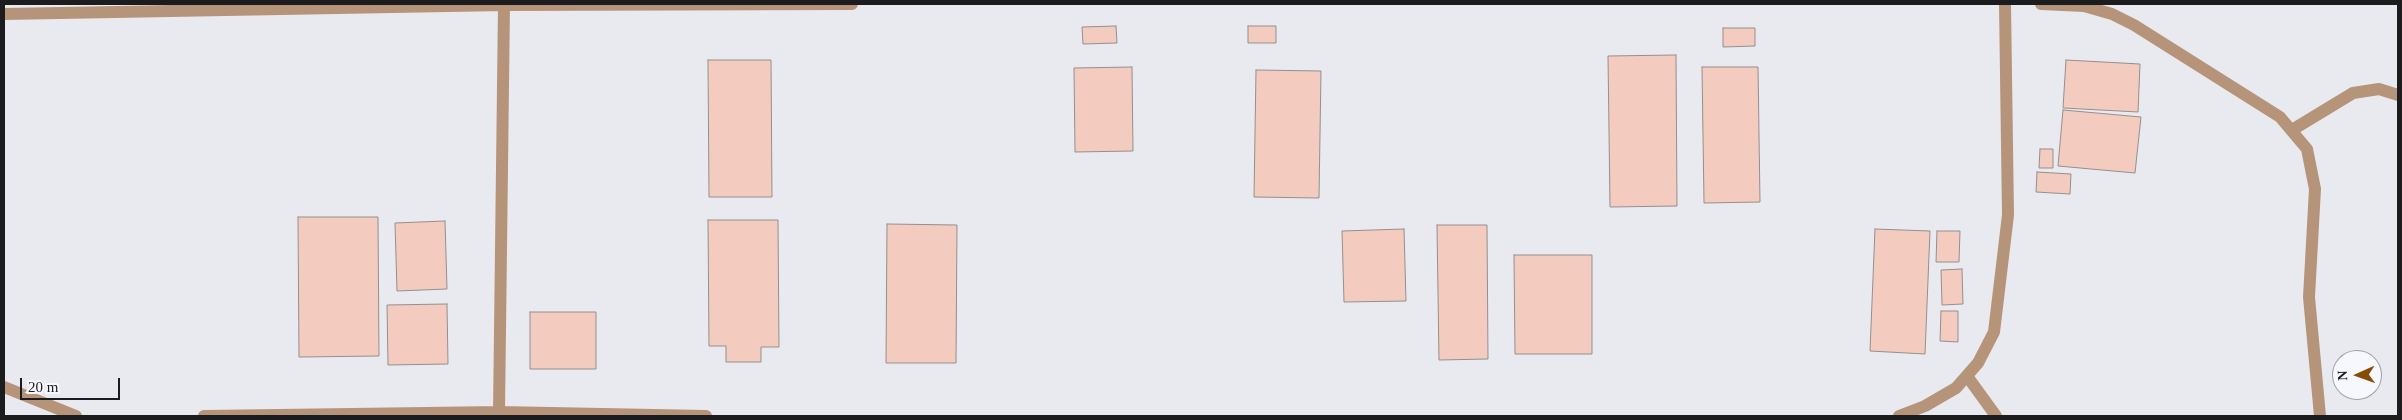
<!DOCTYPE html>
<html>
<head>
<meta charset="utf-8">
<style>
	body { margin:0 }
	#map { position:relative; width:2402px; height:420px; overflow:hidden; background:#e9eaf0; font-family:"Times New Roman",serif }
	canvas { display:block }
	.frame { position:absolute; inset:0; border:5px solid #1c1c1e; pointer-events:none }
	.north { position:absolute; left:2332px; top:350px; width:50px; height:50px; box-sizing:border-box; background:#f6f8fd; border:1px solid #9fa0a4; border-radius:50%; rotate:268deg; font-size:14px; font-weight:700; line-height:20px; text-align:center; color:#1c1c1e }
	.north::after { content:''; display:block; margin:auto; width:18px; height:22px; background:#874d05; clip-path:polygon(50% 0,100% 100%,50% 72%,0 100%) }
	.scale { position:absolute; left:20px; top:378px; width:100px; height:22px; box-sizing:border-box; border:2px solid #1c1c1e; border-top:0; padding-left:6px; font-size:15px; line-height:18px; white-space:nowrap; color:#1c1c1e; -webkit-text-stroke:4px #f6f8fd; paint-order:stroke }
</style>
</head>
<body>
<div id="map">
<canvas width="2402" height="420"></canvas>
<div class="frame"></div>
<div class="north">N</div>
<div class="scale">20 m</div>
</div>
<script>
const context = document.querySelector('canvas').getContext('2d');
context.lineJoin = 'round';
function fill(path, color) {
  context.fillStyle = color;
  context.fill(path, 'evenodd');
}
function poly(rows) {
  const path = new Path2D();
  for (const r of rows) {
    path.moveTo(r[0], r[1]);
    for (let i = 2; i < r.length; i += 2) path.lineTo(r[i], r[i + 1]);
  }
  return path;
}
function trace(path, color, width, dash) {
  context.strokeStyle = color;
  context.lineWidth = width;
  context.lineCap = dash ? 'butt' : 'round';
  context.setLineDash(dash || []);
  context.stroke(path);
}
const building = poly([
	[1116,26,1117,43,1083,44,1082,27,1116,26],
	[1248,26,1276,26,1276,43,1248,43,1248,26],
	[1723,28,1755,28,1755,46,1723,47,1723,28],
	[1676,55,1677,206,1610,207,1608,56,1676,55],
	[708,60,771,60,772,197,709,197,708,60],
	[2066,60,2140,64,2138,112,2063,108,2066,60],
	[1132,67,1133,151,1075,152,1074,68,1132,67],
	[1702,67,1758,67,1760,202,1704,203,1702,67],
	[1256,70,1321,71,1319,198,1254,197,1256,70],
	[2063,110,2141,117,2135,173,2058,166,2063,110],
	[2040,149,2053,149,2053,168,2039,168,2040,149],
	[2037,172,2071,174,2070,194,2036,192,2037,172],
	[298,217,378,217,379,356,299,357,298,217],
	[708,220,778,220,779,347,761,347,761,362,726,362,726,346,709,346,708,220],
	[445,221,447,289,397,291,395,223,445,221],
	[887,224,957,225,956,363,886,363,887,224],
	[1437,225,1487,225,1488,359,1439,360,1437,225],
	[1404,229,1406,301,1344,302,1342,231,1404,229],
	[1875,229,1930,231,1925,354,1870,351,1875,229],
	[1937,231,1960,231,1959,262,1936,262,1937,231],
	[1514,255,1592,255,1592,354,1515,354,1514,255],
	[1962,269,1963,304,1942,305,1941,270,1962,269],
	[447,304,448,364,388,365,387,305,447,304],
	[1941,311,1958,311,1958,342,1940,341,1941,311],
	[530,312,596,312,596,369,530,369,530,312]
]);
fill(building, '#f3cbbf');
trace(building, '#948f8d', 1);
trace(poly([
	[2292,130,2353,93,2379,89,2398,95],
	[1967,376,1996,416]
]), '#b6947a', 12);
trace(poly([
	[2041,4,2084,6,2112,14,2134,25,2280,117,2307,149,2315,189,2309,297,2320,416],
	[4,14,504,5,852,4],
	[4,387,76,416],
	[499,412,504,5],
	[204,416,499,412,706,416],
	[1899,416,1925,406,1956,388,1978,363,1994,332,2008,215,2005,4]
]), '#b6947a', 12);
</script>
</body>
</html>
